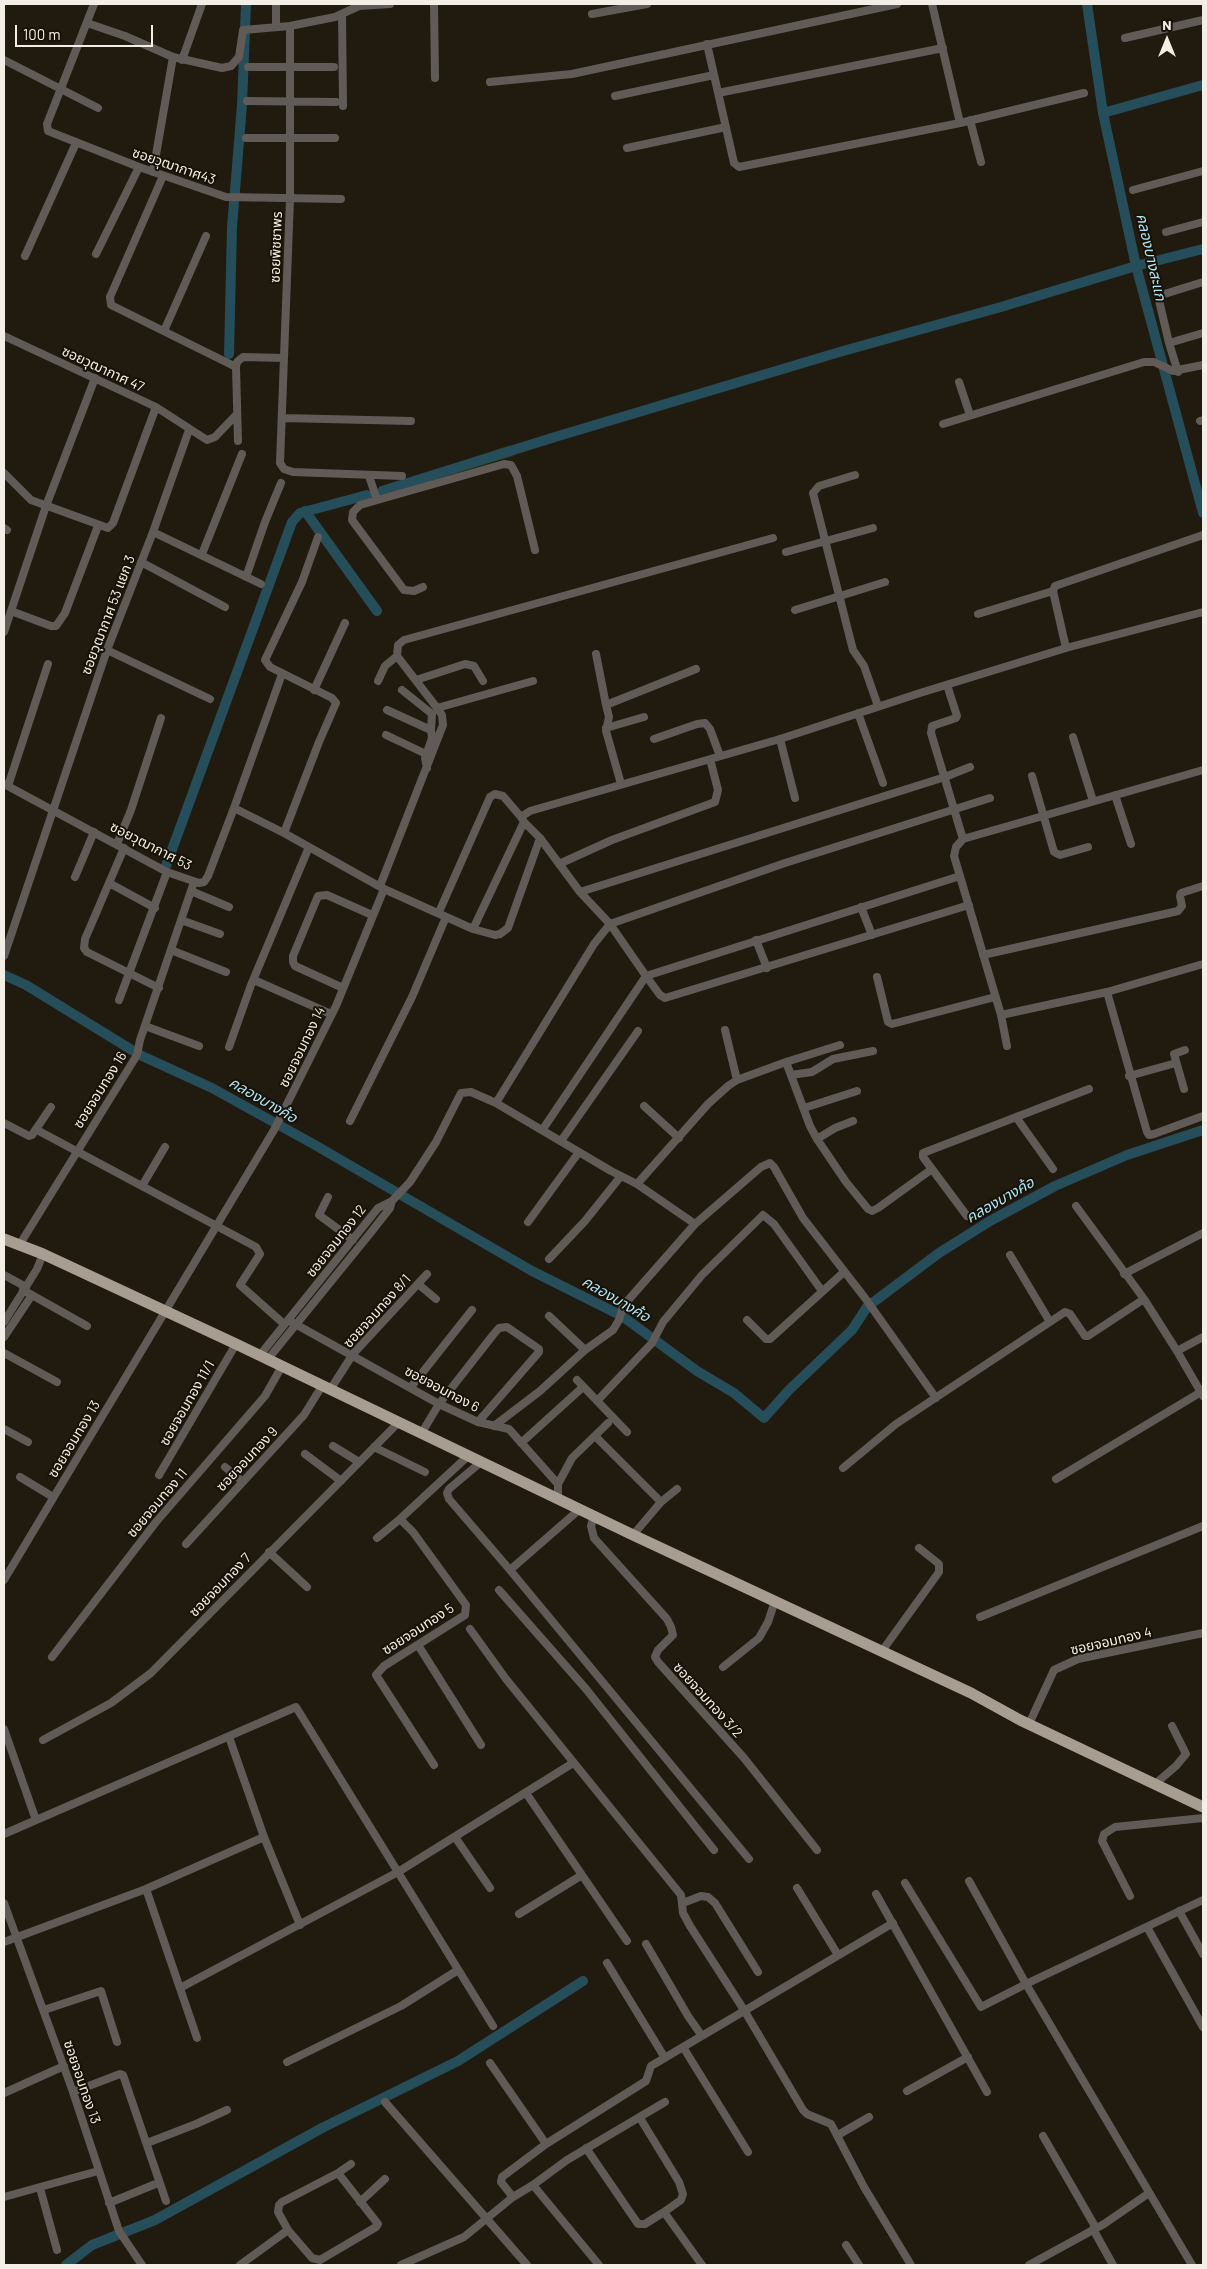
<!DOCTYPE html>
<html>
<head>
<meta charset="utf-8">
<style>
	body { margin:0 }
	#map { position:relative; width:1207px; height:2269px; overflow:hidden; background:#211a0e; font-family:Barlow,sans-serif }
	canvas { display:block }
	.frame { position:absolute; inset:0; border:5px solid #f4efe6; pointer-events:none }
	.north { position:absolute; left:1142px; top:15px; width:50px; height:50px; -webkit-text-stroke:4px #171106; paint-order:stroke; rotate:0deg; font-size:14px; font-weight:700; line-height:20px; text-align:center; color:#f4efe6 }
	.north::after { content:''; display:block; margin:auto; width:18px; height:22px; background:#f4efe6; clip-path:polygon(50% 0,100% 100%,50% 72%,0 100%) }
	.scale { position:absolute; left:15px; top:25px; width:138px; height:22px; box-sizing:border-box; border:2px solid #f4efe6; border-top:0; padding-left:6px; font-size:15px; line-height:18px; white-space:nowrap; color:#f4efe6; -webkit-text-stroke:4px #171106; paint-order:stroke }
</style>
</head>
<body>
<div id="map">
<canvas width="1207" height="2269"></canvas>
<div class="frame"></div>
<div class="north">N</div>
<div class="scale">100 m</div>
</div>
<script>
const context = document.querySelector('canvas').getContext('2d');
context.lineJoin = 'round';
function fill(path, color) {
  context.fillStyle = color;
  context.fill(path, 'evenodd');
}
function poly(rows) {
  const path = new Path2D();
  for (const r of rows) {
    path.moveTo(r[0], r[1]);
    for (let i = 2; i < r.length; i += 2) path.lineTo(r[i], r[i + 1]);
  }
  return path;
}
function trace(path, color, width, dash) {
  context.strokeStyle = color;
  context.lineWidth = width;
  context.lineCap = dash ? 'butt' : 'round';
  context.setLineDash(dash || []);
  context.stroke(path);
}
function write(font, color, halo, rows, align = 'center') {
  context.font = font + ' Barlow,"Noto Sans Thai",sans-serif';
  context.lineWidth = 4;
  context.setLineDash([]);
  context.textBaseline = 'middle';
  context.strokeStyle = halo;
  context.fillStyle = color;
  for (const [text, x, y, turn = 0] of rows) {
    context.save();
    context.translate(x, y);
    context.rotate((+turn || 0) * Math.PI / 180);
    context.textAlign = isNaN(turn) ? turn : align;
    if (halo) context.strokeText(text, 0, 0);
    context.fillText(text, 0, 0);
    context.restore();
  }
}
fill(poly([
	[509,445,515,456,387,494,384,485,424,474]
]), '#263107');
trace(poly([
	[1087,4,1103,113,1136,266,1203,513],
	[1103,113,1203,85],
	[229,354,232,227,242,105,246,4],
	[382,491,555,437,843,351,1001,307,1136,266,1203,249],
	[305,511,377,611],
	[166,866,292,522,300,513,367,495],
	[4,975,26,985,140,1055,212,1088,315,1145,532,1271,622,1316,697,1371,734,1393,764,1418,789,1390,852,1330,867,1307,939,1253,990,1221,1055,1186,1127,1155,1203,1130],
	[66,2265,92,2245,155,2220,322,2128,458,2061,583,1981]
]), '#254d5a', 10);
trace(poly([
	[94,4,47,124,48,131,139,167,226,197,341,199],
	[434,4,435,78],
	[932,4,960,123],
	[342,14,343,106],
	[592,14,647,4],
	[87,23,125,36,173,57,222,68,231,66,239,57,243,30,290,26,335,17,359,6,390,4],
	[276,26,276,4],
	[290,26,290,199,280,463,284,469,293,472,402,476],
	[1125,38,1203,20],
	[707,44,734,163,739,167,960,123,1084,93],
	[4,60,98,108],
	[182,60,202,4],
	[248,67,334,67],
	[490,82,572,74,897,4],
	[718,93,943,48],
	[615,96,714,75],
	[247,101,336,102],
	[970,120,981,162],
	[246,138,335,138],
	[627,148,726,127],
	[153,172,173,57],
	[163,176,110,297,111,305,236,367,237,362,243,357,284,358],
	[1133,190,1203,171],
	[1166,232,1203,222],
	[96,254,139,167],
	[25,256,76,143],
	[164,331,206,236],
	[4,336,156,407,207,440,215,437,237,414],
	[1169,343,1203,333],
	[236,367,238,441],
	[1178,372,1169,343,1158,296,1203,282],
	[959,382,970,415],
	[283,418,411,421],
	[1200,421,1203,420],
	[943,424,1144,362,1154,362,1173,371,1203,365],
	[4,473,31,500,108,528,113,523,156,407],
	[855,475,819,486,813,493,853,650,864,666,878,706],
	[369,476,377,500],
	[4,528,7,530],
	[153,532,261,584],
	[786,552,873,528],
	[202,554,242,454],
	[141,562,225,607],
	[246,577,265,522,281,483],
	[423,587,414,591,404,590,352,520,353,512,360,505,504,464,511,465,517,476,535,550],
	[795,610,885,582],
	[11,611,51,626,56,626,65,613,98,526],
	[978,614,1053,591],
	[4,632,46,506,95,378],
	[1066,648,1053,591,1055,586,1203,535],
	[107,650,210,699],
	[596,654,606,705],
	[416,680,465,664,474,666,483,681],
	[378,681,385,666,397,656],
	[947,685,957,716,956,718,932,726,931,733,963,839],
	[314,690,345,623],
	[402,690,432,714,431,730,432,738,425,758,427,768],
	[437,708,533,681],
	[387,710,431,730],
	[858,713,883,783],
	[606,728,644,717],
	[386,735,426,754],
	[1073,737,1093,801],
	[654,739,697,724,705,723,710,729,720,756],
	[780,739,795,798],
	[1032,776,1054,852,1060,855,1088,847],
	[4,784,167,872,199,883,204,882,208,876,234,808,282,674],
	[621,784,606,731,609,717,606,705,696,669],
	[8,786,48,664],
	[1115,795,1131,844],
	[234,808,284,833,384,889,473,929,495,935,500,934,508,928,540,838],
	[521,817,530,811,780,739,920,693,1066,648,1203,612],
	[284,833,319,742,336,703,332,698,270,667,265,660,302,582,318,537],
	[117,844,131,810,161,718],
	[124,848,85,939,84,948,87,952,159,988],
	[559,864,612,840,715,802,718,790,710,759],
	[75,877,94,832],
	[109,883,155,908],
	[380,886,443,725,442,715,437,708,397,656,398,645,404,640,773,538],
	[191,891,229,907],
	[580,892,945,777,970,767],
	[861,907,872,935],
	[439,912,490,797,495,794,503,796,521,817,524,822,540,838,580,892,610,924,646,976,660,995,665,998,969,905],
	[181,920,220,934],
	[473,929,524,822],
	[756,940,767,968],
	[171,950,226,972],
	[983,955,1178,911,1182,906,1180,896,1181,893,1203,886],
	[4,956,107,650,153,532,189,430],
	[877,977,888,1022,892,1024,995,997],
	[254,980,331,1014],
	[343,988,295,966,293,962,293,956,318,896,327,895,372,915],
	[1107,992,1147,1132,1149,1135,1154,1134,1203,1116],
	[119,1000,167,872],
	[1001,1015,1107,992,1203,964],
	[145,1026,199,1046],
	[725,1030,737,1080],
	[1007,1046,1001,1015,954,856,956,847,963,839,1203,770],
	[229,1047,251,985,309,847],
	[786,1062,840,1045],
	[791,1075,812,1072,833,1059,873,1051],
	[1129,1076,1176,1063],
	[1184,1089,1174,1054,1185,1050],
	[496,1103,594,944,610,924,785,863,990,798],
	[644,1106,679,1138],
	[804,1108,857,1091],
	[1016,1117,1053,1169],
	[350,1121,412,997,446,917],
	[4,1123,29,1136,32,1135,51,1107],
	[543,1129,646,976,960,876],
	[37,1130,256,1247,260,1254,240,1285,284,1324],
	[817,1139,835,1128,853,1121],
	[561,1141,638,1031],
	[637,1184,708,1104,728,1086,737,1080,786,1062,810,1126,817,1139,846,1182,868,1209,872,1211,878,1208,932,1169],
	[142,1186,165,1147],
	[328,1197,319,1215,353,1240],
	[1076,1206,1144,1299,1177,1351,1203,1396],
	[967,1216,923,1157,923,1153,1089,1089],
	[528,1222,579,1152],
	[20,1244,137,1055,140,1040,194,882],
	[1010,1255,1050,1322],
	[549,1259,585,1221,621,1176],
	[1124,1274,1203,1233],
	[4,1275,26,1287],
	[418,1284,436,1299],
	[23,1290,87,1326],
	[549,1316,585,1350],
	[288,1320,439,1404,478,1422,509,1429,558,1484,558,1498],
	[747,1320,766,1339,770,1339,844,1272],
	[4,1322,37,1269,43,1254],
	[4,1337,32,1295],
	[1177,1351,1203,1337],
	[4,1353,57,1382],
	[260,1355,378,1208,392,1201,410,1182,436,1142,461,1093,471,1092,496,1103,611,1171,637,1184,695,1224],
	[268,1359,372,1231,390,1208,392,1201],
	[577,1380,627,1432],
	[411,1387,472,1310],
	[330,1390,353,1354,427,1274],
	[597,1401,652,1343,663,1322,702,1275,763,1215,774,1224,822,1291],
	[494,1426,540,1391,585,1350,613,1330,619,1320,623,1306,695,1224,761,1167,770,1163,774,1167,803,1218,865,1298,936,1398],
	[4,1429,28,1442],
	[421,1434,439,1404,493,1335,499,1328,507,1327,539,1349,539,1352,478,1422],
	[595,1436,661,1502],
	[521,1443,583,1387],
	[333,1446,359,1462],
	[374,1447,425,1472],
	[305,1454,341,1481],
	[481,1462,449,1489,447,1493,449,1499,510,1570,749,1859],
	[225,1467,243,1482],
	[843,1468,896,1424,1065,1312,1070,1314,1085,1336,1088,1336,1144,1299],
	[159,1475,236,1344],
	[20,1477,53,1497],
	[1056,1479,1201,1392],
	[558,1484,572,1458,608,1423],
	[594,1516,591,1526,594,1538,667,1619,671,1627,673,1635,658,1650,655,1657,658,1662,744,1758,817,1850],
	[633,1535,661,1502,677,1489],
	[377,1538,400,1519],
	[186,1544,304,1415,322,1386],
	[269,1552,307,1587],
	[510,1570,580,1509],
	[4,1580,274,1130,336,1006,384,889],
	[499,1590,586,1689,714,1850],
	[980,1617,1203,1526],
	[470,1629,506,1679,681,1895,683,1913,690,1926,744,2010,803,2110,807,2114,831,2124,864,2187,911,2265],
	[418,1645,481,1745],
	[882,1651,939,1572,939,1564,919,1548],
	[52,1657,156,1522,265,1396,282,1366],
	[723,1667,759,1638,768,1622,775,1601],
	[1029,1724,1054,1670,1078,1659,1203,1633],
	[4,1729,36,1820],
	[229,1737,264,1837,300,1925],
	[43,1740,111,1703,151,1673,398,1423],
	[434,1765,376,1675,384,1666,465,1615,466,1605,413,1532,400,1519,468,1456],
	[1155,1784,1176,1766,1186,1754,1172,1726],
	[526,1793,627,1941],
	[4,1834,296,1707,493,2026],
	[455,1837,490,1888],
	[969,1881,1026,1984,1192,2265],
	[905,1883,981,2007,1026,1984,1203,1900],
	[797,1888,838,1955],
	[146,1889,197,2038],
	[876,1894,987,2092],
	[1130,1896,1102,1841,1104,1834,1115,1827,1203,1818],
	[4,1903,73,2092,119,2231,142,2265],
	[683,1903,701,1896,708,1897,715,1903,758,1972],
	[1179,1911,1203,1954],
	[519,1914,582,1875],
	[1147,1927,1203,2027],
	[4,1942,146,1889,264,1837],
	[646,1944,688,2016,702,2036],
	[607,1963,665,2058],
	[180,1988,398,1872,573,1763],
	[44,2010,101,1991,117,2042],
	[683,2047,748,2152],
	[287,2062,401,2006,458,1970],
	[490,2063,546,2144],
	[907,2091,968,2057],
	[73,2092,120,2074,123,2075,166,2201],
	[4,2093,64,2066],
	[385,2102,527,2265],
	[640,2118,679,2182,683,2194,681,2200,664,2212],
	[838,2135,869,2117],
	[1043,2136,1096,2228],
	[147,2143,196,2124,227,2110],
	[586,2148,638,2224,645,2224,664,2212,702,2265],
	[338,2173,351,2164],
	[533,2185,599,2265],
	[40,2188,57,2250],
	[4,2197,98,2171],
	[513,2197,501,2182,502,2177,546,2144,646,2081,651,2066,893,1923],
	[360,2202,385,2179],
	[109,2203,158,2183],
	[1093,2229,1113,2265],
	[846,2245,859,2265],
	[240,2265,288,2230,278,2212,279,2205,282,2202,338,2173,378,2224,376,2227,320,2260,312,2258,288,2230],
	[401,2265,464,2237,513,2197,533,2185,567,2160,665,2102],
	[1029,2265,1104,2224,1149,2193]
]), '#605b56', 8);
trace(poly([
	[4,1239,43,1254,236,1344,633,1535,971,1693,1020,1720,1203,1807]
]), '#a79d91', 11);
write('14px', '#f4efe6', '#171106', [
	["ซอยวุฒากาศ43",174,166,19],
	["ซอยพิชชาพร",276,247,-88],
	["ซอยวุฒากาศ 47",103,369,25],
	["ซอยวุฒากาศ 53 แยก 3",108,615,-69],
	["ซอยวุฒากาศ 53",151,846,27],
	["ซอยจอมทอง 14",302,1047,-64],
	["ซอยจอมทอง 16",100,1090,-58],
	["ซอยจอมทอง 12",336,1241,-52],
	["ซอยจอมทอง 8/1",377,1311,-48],
	["ซอยจอมทอง 6",442,1389,28],
	["ซอยจอมทอง 11/1",187,1403,-60],
	["ซอยจอมทอง 13",74,1439,-59],
	["ซอยจอมทอง 9",247,1459,-47],
	["ซอยจอมทอง 11",157,1503,-50],
	["ซอยจอมทอง 7",220,1585,-46],
	["ซอยจอมทอง 5",418,1629,-33],
	["ซอยจอมทอง 4",1111,1641,-13],
	["ซอยจอมทอง 3/2",708,1700,48],
	["ซอยจอมทอง 13",82,2082,71]
]);
write('italic 15px', '#aee4f8', '#171106', [
	["คลองบางสะแก",1151,257,77],
	["คลองบางค้อ",263,1100,30],
	["คลองบางค้อ",1000,1200,-30],
	["คลองบางค้อ",616,1299,30]
]);
</script>
</body>
</html>
